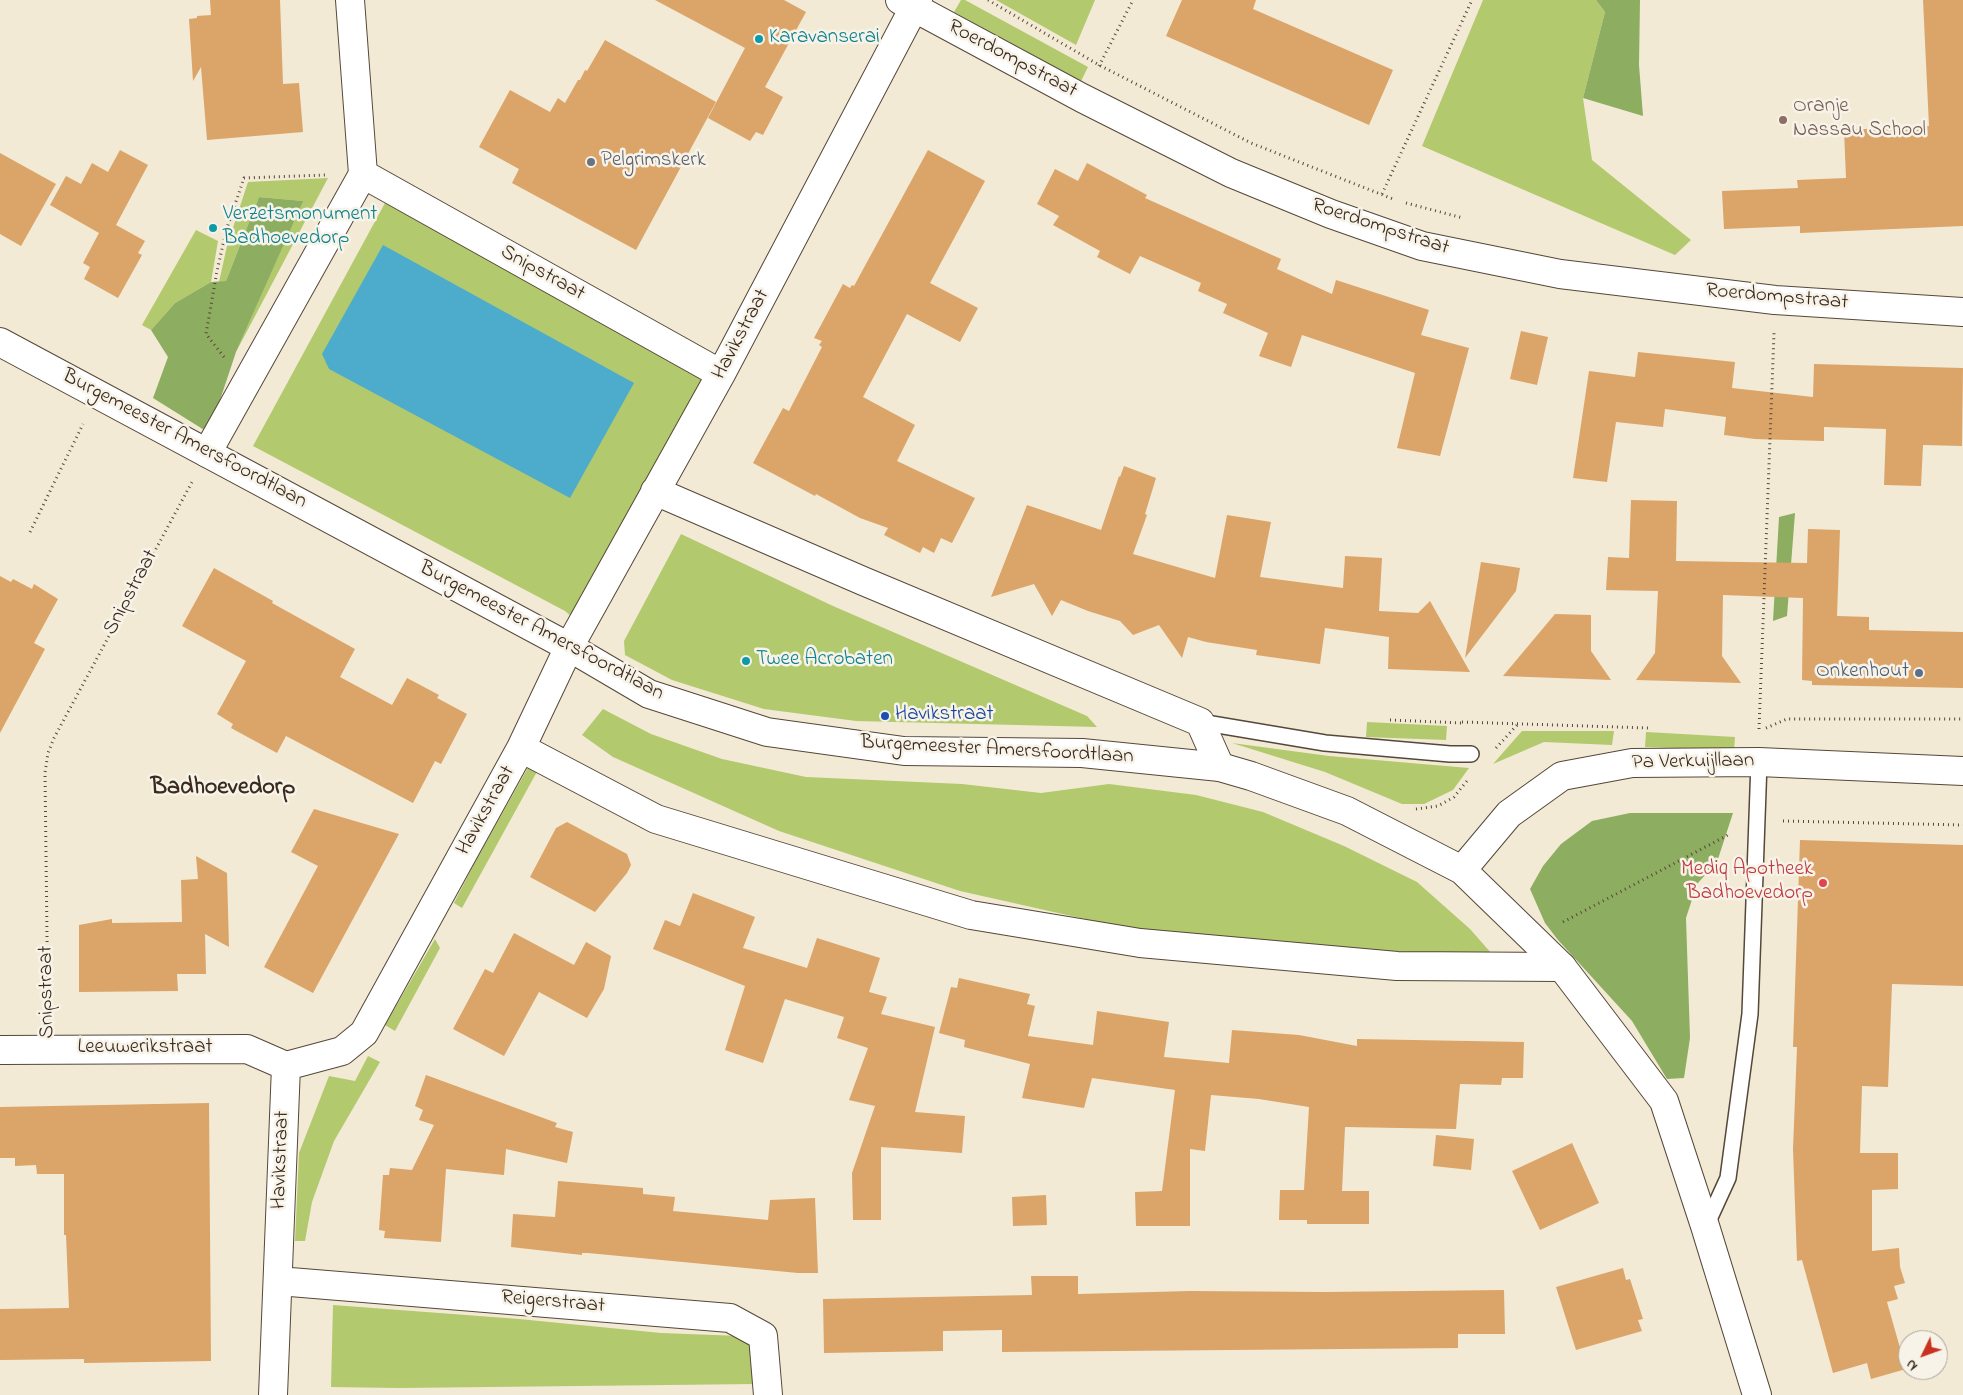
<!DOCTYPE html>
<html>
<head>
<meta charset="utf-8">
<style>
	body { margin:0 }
	#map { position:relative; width:1963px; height:1395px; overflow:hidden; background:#f2ead4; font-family:"Indie Flower",sans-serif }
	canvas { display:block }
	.north { position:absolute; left:1898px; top:1330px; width:50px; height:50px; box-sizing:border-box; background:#f7f3e8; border:1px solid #aca397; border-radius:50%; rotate:228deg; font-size:14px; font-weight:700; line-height:20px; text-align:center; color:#3b2a1e }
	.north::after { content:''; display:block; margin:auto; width:18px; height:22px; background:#c8321e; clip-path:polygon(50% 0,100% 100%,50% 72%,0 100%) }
</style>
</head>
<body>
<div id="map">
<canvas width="1963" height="1395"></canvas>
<div class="north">N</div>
</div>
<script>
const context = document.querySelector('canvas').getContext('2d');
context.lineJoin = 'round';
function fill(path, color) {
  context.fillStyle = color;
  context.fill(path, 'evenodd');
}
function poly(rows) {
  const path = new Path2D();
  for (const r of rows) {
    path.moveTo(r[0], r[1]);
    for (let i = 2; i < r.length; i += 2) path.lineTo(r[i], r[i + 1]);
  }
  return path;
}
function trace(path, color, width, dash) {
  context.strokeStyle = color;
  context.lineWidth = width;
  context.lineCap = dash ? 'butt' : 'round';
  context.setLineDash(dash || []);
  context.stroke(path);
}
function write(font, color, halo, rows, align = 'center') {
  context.font = font + ' "Indie Flower",sans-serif';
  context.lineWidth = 5;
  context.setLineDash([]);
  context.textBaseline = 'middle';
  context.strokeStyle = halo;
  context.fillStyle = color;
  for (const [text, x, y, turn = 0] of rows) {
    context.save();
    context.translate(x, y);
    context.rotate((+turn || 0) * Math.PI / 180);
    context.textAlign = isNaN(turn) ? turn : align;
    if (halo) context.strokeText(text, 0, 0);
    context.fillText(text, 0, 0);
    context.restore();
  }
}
fill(poly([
	[961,0,965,0,1088,67,1081,81,954,12],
	[996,0,1095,0,1076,45],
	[1483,0,1596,0,1605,12,1583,98,1592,160,1691,240,1675,255,1422,146],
	[328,178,236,352,302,201,259,197,226,281,219,282,227,246,248,182],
	[385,203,708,379,572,617,565,611,253,446],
	[196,230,218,241,211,282,175,303,151,330,142,325],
	[681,534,833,606,1087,716,1097,727,856,721,764,709,672,680,625,655,624,641],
	[603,709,651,734,722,759,806,777,962,784,1041,793,1109,784,1196,795,1263,812,1344,846,1417,882,1470,929,1492,954,1428,953,1257,945,1107,924,960,891,779,831,613,757,582,735],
	[1367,722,1447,726,1446,740,1366,737],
	[1522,731,1614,731,1612,745,1544,742,1493,764],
	[1646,732,1735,737,1734,750,1645,747],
	[1232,743,1329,756,1469,768,1453,790,1424,804,1402,804,1325,772],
	[530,764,539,768,462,908,454,903,475,862],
	[435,939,440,948,395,1031,385,1025],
	[368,1056,380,1062,334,1141,312,1202,305,1241,295,1241,299,1153,329,1076,355,1081],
	[333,1305,519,1319,661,1333,740,1336,755,1350,756,1384,399,1388,331,1387]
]), '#b2c96e');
fill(poly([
	[1596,0,1640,0,1639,65,1643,116,1583,98,1605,12],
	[259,197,303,201,236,352,209,433,153,398,168,357,151,330,175,303,211,282,226,281],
	[1795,513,1787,616,1773,621,1779,517],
	[1630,813,1733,813,1717,862,1697,884,1686,918,1690,1038,1684,1078,1667,1079,1632,1021,1558,940,1545,923,1530,889,1543,866,1561,844,1592,821]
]), '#8dad61');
fill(poly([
	[383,245,634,383,570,498,329,369,322,354]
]), '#4daccc');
fill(poly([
	[210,0,280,0,283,84,299,83,303,132,207,140,201,67,193,81,189,19,197,18,197,16,211,15],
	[655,0,784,0,806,12,765,87,783,97,763,135,756,132,750,141,708,118,745,48],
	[1182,0,1256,0,1253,9,1393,70,1369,125,1166,36],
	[1923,0,1963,0,1963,226,1800,233,1800,226,1724,229,1722,191,1798,188,1797,180,1846,178,1844,130,1929,126],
	[605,40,716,102,636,250,512,183,519,169,479,147,510,90,550,112,558,98,565,103,578,80,580,80,585,70,587,71],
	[120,150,148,165,116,225,145,241,138,253,142,255,118,298,84,279,90,267,83,263,99,233,50,205,66,176,81,184,92,163,108,172],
	[928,150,985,181,930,283,978,308,960,342,907,314,863,397,915,425,897,461,975,498,952,543,941,538,934,553,923,547,920,553,884,535,888,528,860,518,816,494,815,496,753,463,783,408,789,411,822,347,819,345,822,341,814,338,843,284,850,288,852,285,854,286],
	[0,153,56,184,21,246,0,234],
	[1087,163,1147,195,1145,198,1281,259,1277,269,1332,294,1336,280,1429,310,1421,335,1469,348,1440,456,1397,448,1415,373,1302,335,1291,367,1259,356,1268,333,1223,313,1227,304,1198,291,1201,283,1140,256,1130,274,1097,257,1100,251,1053,225,1059,216,1037,204,1055,169,1078,181],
	[1521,331,1548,337,1537,385,1510,379],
	[1638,352,1735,362,1732,388,1813,397,1814,364,1963,368,1962,446,1923,445,1921,486,1884,485,1886,429,1824,427,1824,441,1755,439,1724,435,1726,417,1665,409,1663,427,1616,422,1607,482,1573,478,1589,371,1635,377],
	[1124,466,1156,478,1145,514,1147,515,1133,554,1215,578,1227,515,1271,522,1260,577,1343,588,1345,556,1382,558,1379,611,1418,613,1430,601,1470,672,1388,669,1389,637,1325,628,1320,664,1256,655,1257,650,1206,642,1188,637,1182,658,1159,625,1133,635,1120,621,1088,611,1061,600,1052,616,1034,584,991,597,1027,505,1101,530,1119,476,1120,477],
	[1631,500,1677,501,1676,561,1807,563,1808,529,1840,530,1837,616,1869,617,1869,630,1963,632,1963,688,1812,685,1812,681,1802,680,1803,598,1723,595,1722,656,1741,683,1636,680,1655,653,1658,591,1606,590,1608,557,1629,558],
	[1481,562,1520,568,1516,591,1465,658],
	[214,568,273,601,272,603,355,649,340,677,392,705,407,678,439,695,437,698,467,714,441,764,435,761,413,803,286,736,277,753,231,728,233,724,217,714,246,661,182,626],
	[0,576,11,582,13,579,32,589,34,584,58,599,34,643,45,649,0,733],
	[1555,614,1591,615,1591,651,1611,680,1503,676],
	[314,809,399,834,313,993,264,967,318,866,291,852],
	[567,822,627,854,631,865,627,873,595,912,530,877,556,828],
	[1800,840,1963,845,1963,986,1892,984,1888,1087,1862,1086,1860,1153,1898,1153,1898,1189,1872,1190,1872,1251,1899,1248,1900,1267,1905,1283,1894,1286,1898,1299,1887,1302,1906,1369,1871,1379,1867,1363,1833,1373,1802,1260,1797,1261,1793,1149,1797,1047,1793,1047],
	[196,856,227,873,229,947,205,934,206,974,177,974,178,991,79,992,79,925,112,919,112,923,182,922,181,880,198,879],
	[693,893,755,917,743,948,807,968,817,938,880,958,869,992,887,997,881,1014,935,1027,915,1112,965,1116,962,1153,881,1147,881,1220,853,1220,852,1173,875,1106,849,1100,868,1048,837,1038,844,1017,785,999,763,1063,725,1050,745,986,653,949,665,920,680,926],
	[514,933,574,965,586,942,611,956,604,989,587,1018,539,992,504,1056,453,1029,485,969,493,973],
	[959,978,1030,994,1027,1004,1035,1006,1028,1036,1093,1045,1097,1011,1169,1022,1164,1057,1229,1063,1232,1030,1299,1035,1357,1046,1357,1039,1524,1042,1523,1078,1502,1078,1501,1085,1460,1084,1456,1129,1345,1127,1342,1191,1369,1191,1369,1224,1307,1224,1307,1220,1279,1220,1280,1190,1304,1190,1309,1107,1259,1099,1211,1095,1205,1151,1190,1149,1190,1226,1136,1226,1135,1192,1162,1191,1175,1090,1092,1078,1084,1108,1022,1098,1030,1064,964,1047,965,1040,939,1033,951,987,957,988],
	[426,1075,557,1123,555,1127,573,1132,567,1163,506,1149,504,1175,446,1169,441,1242,384,1238,385,1231,379,1230,383,1175,389,1175,390,1168,412,1170,434,1125,419,1120,423,1110,415,1106],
	[209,1103,211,1361,84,1363,84,1359,0,1360,0,1309,69,1308,66,1235,64,1235,64,1174,37,1174,36,1165,15,1166,15,1158,0,1158,0,1107],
	[1436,1135,1474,1139,1471,1170,1433,1166],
	[1572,1143,1599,1203,1540,1230,1512,1171],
	[558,1181,643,1188,643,1194,675,1197,673,1211,768,1220,770,1200,815,1198,818,1273,798,1273,588,1253,582,1253,582,1255,511,1247,513,1214,555,1217],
	[1046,1195,1047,1225,1013,1226,1012,1197],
	[1623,1268,1626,1280,1630,1279,1643,1319,1638,1320,1642,1331,1576,1350,1556,1287],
	[1031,1276,1078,1276,1078,1294,1190,1291,1324,1292,1504,1290,1505,1334,1458,1334,1458,1348,1002,1352,1002,1330,943,1331,943,1351,824,1353,823,1299,1032,1295]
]), '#dba469');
const service = poly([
	[1200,722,1325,743,1450,754,1471,754],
	[1706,1226,1728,1178,1750,1014,1759,762]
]);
const minor = poly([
	[900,0,1082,98,1231,173,1331,214,1422,246,1560,274,1775,300,1963,312],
	[363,174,721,374],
	[207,453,363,174,350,0],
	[655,491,863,581,1200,722,1220,767],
	[521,748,656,819,971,915,1140,943,1397,966,1562,967],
	[0,1050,247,1049,286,1066],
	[286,1066,342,1051,364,1033,521,748,569,647,721,374,918,0],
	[278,1281,730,1318,763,1336,768,1395],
	[273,1395,286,1066]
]);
const tertiary = poly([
	[0,342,569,647,649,694,767,732,904,751,1082,753,1220,767,1251,776,1347,811,1462,870,1562,967,1664,1101,1705,1226,1757,1395],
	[1462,870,1509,814,1562,776,1632,763,1759,762,1963,771]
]);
trace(service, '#564739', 18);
trace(minor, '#564739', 30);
trace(tertiary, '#564739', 30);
trace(poly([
	[988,0,1099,65,1251,143,1393,199],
	[1099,66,1133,0],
	[1382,194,1472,0],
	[1406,203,1463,218],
	[224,357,206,334,217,271,226,231,244,178,325,175],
	[30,532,83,424],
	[1390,720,1462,723],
	[1462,722,1648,728],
	[1766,728,1787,719,1963,719],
	[1759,729,1774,333],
	[1496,748,1518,724],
	[1416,809,1438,806,1454,797,1467,781],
	[1783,821,1963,825],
	[1563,922,1730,834],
	[48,1017,45,773,48,753,54,738,192,482]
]), '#564739', 3, [1, 4]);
trace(service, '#fff', 15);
trace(minor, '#fff', 28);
trace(tertiary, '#fff', 28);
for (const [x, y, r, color] of [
	[759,39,5,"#0f9aa8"],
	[1783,120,5,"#8d6e63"],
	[591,162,5,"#6b7280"],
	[213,228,5,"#0f9aa8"],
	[746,661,5,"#0f9aa8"],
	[1919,673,5,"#5c6f8a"],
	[885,716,5,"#1a4fb4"],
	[1823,883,5,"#e0444e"]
]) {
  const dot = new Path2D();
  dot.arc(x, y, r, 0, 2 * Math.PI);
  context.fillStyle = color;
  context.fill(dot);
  trace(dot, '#f7f3e8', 2);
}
write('21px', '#0d838f', '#f7f3e8', [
	["Karavanserai",769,39],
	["Verzetsmonument",223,216],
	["Badhoevedorp",223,240],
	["Twee Acrobaten",756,661]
], 'left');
write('21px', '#3b2a1e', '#f7f3e8', [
	["Roerdompstraat",1012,60,28],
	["Roerdompstraat",1380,228,18],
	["Snipstraat",542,274,29],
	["Roerdompstraat",1777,298,5],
	["Havikstraat",742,335,-62],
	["Burgemeester Amersfoordtlaan",184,440,28],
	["Snipstraat",132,593,-62],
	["Burgemeester Amersfoordtlaan",541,632,28],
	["Burgemeester Amersfoordtlaan",997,751,3],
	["Pa Verkuijllaan",1693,763,-1],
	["Havikstraat",487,811,-61],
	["Snipstraat",48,992,-91],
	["Leeuwerikstraat",145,1049],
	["Havikstraat",282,1160,-88],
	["Reigerstraat",553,1303,5]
]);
write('21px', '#785e54', '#f7f3e8', [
	["Oranje",1793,108],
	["Nassau School",1793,132]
], 'left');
write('21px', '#5b616d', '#f7f3e8', [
	["Pelgrimskerk",601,162]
], 'left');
write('21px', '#4e5e75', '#f7f3e8', [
	["Onkenhout",1909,673]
], 'right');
write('21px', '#164399', '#f7f3e8', [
	["Havikstraat",895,716]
], 'left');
write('21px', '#be3a42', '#f7f3e8', [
	["Mediq Apotheek",1813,871],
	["Badhoevedorp",1813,895]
], 'right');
write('bold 24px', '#3b2a1e', '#f7f3e8', [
	["Badhoevedorp",223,789]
]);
</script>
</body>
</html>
